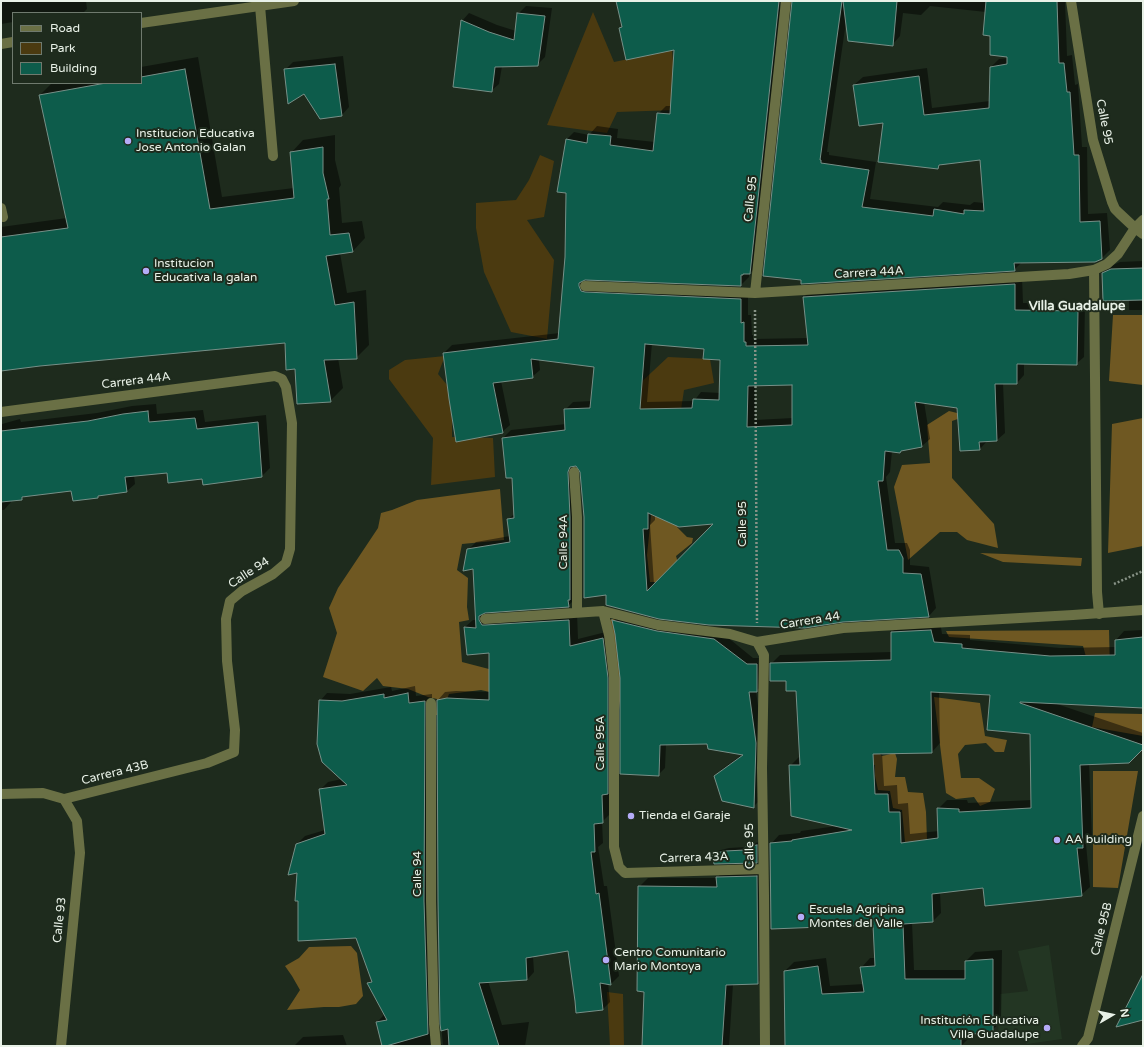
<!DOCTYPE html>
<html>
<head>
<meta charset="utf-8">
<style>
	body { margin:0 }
	#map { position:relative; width:1144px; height:1047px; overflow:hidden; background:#1e2b1d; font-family:"Varela Round",sans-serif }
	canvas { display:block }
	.frame { position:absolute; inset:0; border:2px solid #e8f1e7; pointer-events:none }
	.legend { position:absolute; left:12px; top:12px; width:130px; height:72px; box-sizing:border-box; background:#1e2b1d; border:1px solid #6f7a6e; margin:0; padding:5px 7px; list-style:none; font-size:12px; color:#e8f1e7 }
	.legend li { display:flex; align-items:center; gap:8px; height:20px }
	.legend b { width:20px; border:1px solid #6f7a6e }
	.north { position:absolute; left:1092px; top:995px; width:40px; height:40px; -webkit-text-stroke:3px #1e2b1d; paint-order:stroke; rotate:81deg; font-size:11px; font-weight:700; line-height:16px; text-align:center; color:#e8f1e7 }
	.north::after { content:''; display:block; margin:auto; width:14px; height:18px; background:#e8f1e7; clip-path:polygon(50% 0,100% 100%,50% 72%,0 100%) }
</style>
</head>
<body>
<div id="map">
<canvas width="1144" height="1047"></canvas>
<div class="frame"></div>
<ul class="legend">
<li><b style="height:5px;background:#6a7045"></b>Road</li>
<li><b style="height:11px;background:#4b3a10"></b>Park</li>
<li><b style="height:11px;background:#0d5c4b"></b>Building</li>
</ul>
<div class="north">N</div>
</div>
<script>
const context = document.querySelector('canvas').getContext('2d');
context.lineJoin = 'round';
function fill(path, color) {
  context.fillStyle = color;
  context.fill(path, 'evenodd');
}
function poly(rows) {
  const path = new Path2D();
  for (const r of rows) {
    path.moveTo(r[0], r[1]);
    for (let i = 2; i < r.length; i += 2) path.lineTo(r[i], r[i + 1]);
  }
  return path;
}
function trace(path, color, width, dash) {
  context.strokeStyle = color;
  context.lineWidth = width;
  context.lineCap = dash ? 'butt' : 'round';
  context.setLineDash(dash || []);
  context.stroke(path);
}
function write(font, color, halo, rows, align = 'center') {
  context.font = font + ' "Varela Round",sans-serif';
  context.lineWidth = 4;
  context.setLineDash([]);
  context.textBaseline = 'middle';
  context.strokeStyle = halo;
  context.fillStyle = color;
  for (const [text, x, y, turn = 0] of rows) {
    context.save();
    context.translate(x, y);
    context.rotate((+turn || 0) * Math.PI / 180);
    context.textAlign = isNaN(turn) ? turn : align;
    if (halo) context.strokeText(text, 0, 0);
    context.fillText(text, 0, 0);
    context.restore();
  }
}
fill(poly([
	[1049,945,1062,1039,1027,1044,1019,1034,998,1033,1000,994,1028,991,1018,951]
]), '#233623');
fill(poly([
	[593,12,614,62,672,50,677,110,617,112,607,133,547,125],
	[540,155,554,161,544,217,527,220,554,260,547,339,511,332,484,272,476,228,476,203,516,200,529,180],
	[445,356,438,374,452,391,452,437,493,438,495,477,431,485,433,438,389,379,389,370,405,360],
	[668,357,710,359,714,383,684,390,680,417,640,423,637,386],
	[607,992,623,994,624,1046,610,1046]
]), '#4b3a10');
fill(poly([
	[1113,315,1143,315,1143,385,1109,381],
	[992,407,952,421,952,478,994,524,998,548,967,540,957,532,940,532,908,560,894,487,902,465,930,463,927,425,949,411,957,413],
	[1143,418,1143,546,1108,553,1112,424],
	[500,489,504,540,462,544,457,570,468,578,467,607,469,620,459,622,462,662,512,675,529,701,481,690,449,694,441,715,436,715,437,699,428,697,408,689,383,686,377,678,363,691,323,677,337,633,329,608,338,588,378,528,381,513,392,510,417,500],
	[652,506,678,516,677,527,687,537,693,538,692,543,676,556,680,570,676,582,650,582,647,555],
	[980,553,1005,554,1082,558,1081,566,1003,562],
	[615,618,626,718,621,719,610,620],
	[1109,630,1110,670,1090,671,1083,646,949,637,946,631],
	[934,697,980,703,985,736,1007,740,1004,752,995,752,986,743,965,745,958,754,961,778,979,778,995,789,990,802,980,806,974,797,956,799,946,793],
	[1095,713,1143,714,1143,736,1092,727],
	[879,753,882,756,895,753,897,759,895,777,905,777,908,792,923,793,926,812,927,840,905,842,902,810,893,808,890,791,878,790,875,776,875,765,867,764,868,754],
	[1093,771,1138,771,1118,888,1093,887],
	[351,946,357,953,363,996,356,1004,339,1007,324,1007,287,1010,300,990,292,976,285,966,299,958,309,947]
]), '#6f5822');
fill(poly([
	[1,1,86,1,87,9,83,13,13,13,13,22,1,24],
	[617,1,779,1,783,28,758,266,750,273,749,273,749,277,741,285,587,279,587,282,748,292,748,315,751,315,752,335,753,335,753,339,809,338,804,297,812,289,1022,277,1023,303,1085,304,1084,357,1076,364,1024,363,1024,375,1017,383,1003,383,1005,433,997,440,987,441,980,449,958,407,924,402,930,439,922,446,903,449,900,452,892,451,890,472,886,477,895,543,907,543,910,550,910,565,929,567,936,608,929,616,607,594,584,517,581,471,577,465,575,465,578,509,576,598,568,606,486,611,487,615,577,613,578,639,610,631,610,814,602,822,603,843,598,847,604,886,607,886,619,976,611,984,608,983,610,1002,603,1009,569,950,533,956,534,972,527,980,488,981,502,1025,529,1022,525,1046,383,1046,377,1022,385,1014,369,983,372,980,357,937,298,872,297,844,305,836,325,830,321,789,328,782,342,779,320,701,327,693,350,694,391,687,392,691,415,686,416,696,432,694,432,893,435,1016,441,1044,443,1045,441,1024,438,700,445,692,456,691,490,692,490,652,465,627,473,620,476,620,474,568,468,550,476,542,510,536,508,520,515,513,513,476,503,438,511,430,566,424,565,410,573,402,592,401,595,366,539,359,540,370,532,377,501,381,510,425,502,432,444,353,452,345,560,333,566,257,566,140,574,132,589,135,597,126,618,129,617,138,655,142,658,114,666,106,672,106,675,49,620,28,622,26],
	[652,343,705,348,721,359,721,393,701,392,694,401,647,402],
	[793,384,793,418,755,420,755,385],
	[655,515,716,523,654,584,650,525,655,520],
	[795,1,1065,1,1067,56,1072,55,1075,85,1078,84,1082,147,1087,147,1088,214,1107,213,1110,250,1102,258,1022,262,1014,270,802,283],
	[930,6,986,12,991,35,1008,58,999,59,991,67,990,101,932,108,927,68,863,77,854,85,884,121,938,168,942,164,981,159,984,203,974,202,970,205,943,202,938,207,870,199,876,162,829,155,829,152,827,152,846,22,892,45,900,36,903,13,921,15],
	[526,6,552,8,545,57,537,65,502,66,499,84,491,91,462,21,469,13,497,25,516,31,518,14],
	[343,56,349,107,342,115,304,92,285,70,293,62],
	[198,57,222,197,294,188,291,153,303,140,335,135,335,160,341,185,339,188,342,223,362,221,365,238,353,251,340,253,347,293,366,290,369,345,356,358,338,358,343,388,330,401,296,368,286,342,39,365,1,370,1,227,67,218,40,95,52,83,141,83,141,67],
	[1143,261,1143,310,1129,310,1129,299,1103,274,1111,266,1120,262],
	[156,404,157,414,203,410,205,422,266,415,270,468,262,476,204,484,203,478,168,472,134,475,135,484,127,491,99,495,98,497,72,490,25,496,22,499,11,500,11,502,4,510,1,510,1,425,2,424,20,419,21,422,97,413,132,406],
	[619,614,721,632,753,658,763,658,763,685,756,691,762,736,760,800,753,807,715,776,722,769,743,754,708,743,666,744,665,768,658,775,622,678,613,620],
	[940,621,942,634,970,635,970,640,1060,648,1116,647,1116,640,1124,631,1143,630,1143,707,1054,703,1143,733,1143,748,1089,763,1092,838,1086,844,1090,887,1081,895,984,887,940,892,941,913,932,922,912,922,914,970,966,970,966,961,975,952,1002,950,1001,1022,992,1030,970,1034,970,1037,961,1046,786,1046,785,971,794,962,826,958,830,986,864,984,862,967,870,958,876,958,874,924,771,844,779,835,800,833,801,831,837,826,790,766,799,757,801,757,797,690,771,664,780,655,892,652,892,632,901,623],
	[939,691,991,694,1031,733,1032,800,968,803,967,800,947,800,938,809,939,831,910,834,908,803,898,804,897,785,884,786,882,753,932,752,940,743],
	[760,842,760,858,757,862,713,854,717,851,729,848,746,847,750,844],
	[765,868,766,974,758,983,733,984,729,1046,643,1046,645,991,639,887,648,878,717,878,725,869],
	[343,1035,347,1046,296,1046,295,1045,303,1037]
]), '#0007');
const building = poly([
	[616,1,779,1,750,274,743,274,743,275,741,275,741,286,585,280,579,283,579,286,581,291,585,292,741,299,741,323,744,322,744,342,746,342,746,346,808,345,803,297,1015,284,1015,310,1078,311,1077,365,1017,364,1017,384,995,384,997,441,979,442,980,450,960,451,957,408,915,402,922,447,901,451,900,453,885,451,883,481,878,481,887,550,899,550,903,558,903,573,921,574,929,617,843,622,805,628,709,625,659,619,606,605,606,595,584,598,584,517,580,472,576,466,570,467,568,472,570,517,570,600,568,600,569,607,485,613,479,616,479,620,482,625,485,625,569,620,570,646,603,638,608,678,608,794,602,795,603,823,594,824,595,852,591,852,596,894,599,893,611,985,600,983,603,1010,576,1013,575,1001,568,951,526,958,527,980,479,983,499,1046,449,1046,448,1029,441,1031,440,1024,438,901,437,700,447,698,489,700,489,653,467,655,464,627,476,628,473,569,463,571,467,549,510,542,507,519,514,518,512,478,506,478,502,438,565,430,564,409,590,408,594,367,531,359,533,378,493,383,503,433,456,442,449,399,443,353,558,339,565,257,566,193,557,192,566,139,587,143,588,134,611,136,610,145,653,151,657,113,670,114,674,50,626,60,619,28,622,27,616,1],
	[645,344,704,349,703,359,720,360,719,400,693,399,692,408,640,409,645,344],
	[792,385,792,425,747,427,748,386,792,385],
	[648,513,679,527,713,524,647,591,643,529,648,529,648,513],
	[792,1,842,1,820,160,821,160,821,163,869,170,862,207,933,216,934,209,964,214,964,210,984,211,980,160,939,165,938,169,878,162,883,123,859,126,853,85,919,76,924,115,989,108,990,67,1007,64,1007,57,990,55,990,36,983,35,986,1,1057,1,1059,63,1064,63,1067,92,1070,92,1074,155,1079,155,1080,222,1100,221,1102,259,1095,262,1014,263,1015,271,801,284,801,280,763,276,792,1],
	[843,1,897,1,893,46,848,41,843,1],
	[517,13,545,16,538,66,495,67,492,92,453,87,461,20,489,32,514,40,517,13],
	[335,64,342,116,320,119,304,94,288,104,284,69,335,64],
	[185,69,210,209,294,198,290,152,323,147,323,173,329,199,327,199,330,235,349,233,353,252,326,256,335,305,354,302,357,359,324,360,331,402,297,404,295,369,286,370,285,343,40,366,1,371,1,237,68,228,39,95,106,83,141,83,141,77,185,69],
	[1143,268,1143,300,1103,301,1102,273,1111,269,1143,268],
	[148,411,149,422,195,418,197,429,258,422,262,477,203,485,202,479,168,483,167,473,125,477,127,492,98,496,98,498,73,501,71,491,22,497,22,500,1,502,1,431,88,421,123,414,148,411],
	[612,620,657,631,714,639,747,664,757,664,757,692,749,692,756,743,754,808,722,801,714,776,743,755,708,749,707,744,660,745,659,776,620,774,620,678,615,634,612,620],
	[931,630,934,642,962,644,962,648,1050,656,1115,655,1115,640,1143,637,1143,708,1020,702,1020,703,1143,745,1143,749,1129,763,1080,765,1083,848,1077,848,1082,896,985,906,983,888,932,894,933,922,903,924,905,979,965,979,965,961,993,959,993,1031,961,1036,961,1046,785,1046,784,971,818,966,822,994,864,992,860,967,875,966,873,925,771,929,770,843,792,841,792,840,852,830,791,816,789,765,800,765,796,691,786,691,786,681,770,681,770,663,891,660,891,632,931,630],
	[931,692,990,695,987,730,1030,734,1031,808,959,812,959,809,937,808,938,838,901,843,900,812,889,812,888,794,875,794,873,754,932,753,931,692],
	[408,693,409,703,425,701,424,901,428,1034,386,1046,382,1046,376,1022,387,1020,367,983,372,982,356,938,298,941,298,901,295,901,297,873,288,875,296,844,325,834,319,789,347,785,322,762,317,744,319,700,342,701,384,694,384,698,408,693],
	[757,845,757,863,714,864,712,854,725,851,745,850,745,847,757,845],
	[757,876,758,984,726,985,722,1046,642,1046,644,992,637,991,638,886,717,887,716,877,757,876],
	[1143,974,1143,1020,1116,1027,1143,974]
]);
fill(building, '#0d5c4b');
trace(building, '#779088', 1);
trace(poly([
	[755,310,757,623],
	[1114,584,1143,571]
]), '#889387', 2.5, [2, 2]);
trace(poly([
	[260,6,273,156],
	[1,208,3,217],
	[1094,270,1097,592,1099,614]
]), '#6a7045', 10);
trace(poly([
	[1071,1,1093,140,1112,202,1115,209,1119,213,1135,228,1143,234],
	[141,23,294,1],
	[1,44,13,42],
	[585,286,755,293,1069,274,1094,270,1107,264,1118,254,1135,228,1143,220],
	[755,293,786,1],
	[1,412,275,376,282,379,286,387,292,423,290,549,286,563,273,574,242,591,230,601,226,619,227,661,235,730,234,752,207,763,64,799,43,793,1,794],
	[574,472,577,517,577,612],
	[603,611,609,635,614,678,614,847,619,867,625,873,763,869],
	[485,619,603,611,658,625,730,634,757,642,843,628,1073,615,1143,610],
	[757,642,764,655,762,768,764,895,765,1046],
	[431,703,431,901,434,1024,436,1046],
	[61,1046,80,853,77,821,64,799],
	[1082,1046,1088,1038,1143,816]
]), '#6a7045', 10);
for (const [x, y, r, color] of [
	[128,141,4,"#b5acf8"],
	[146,271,4,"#b5acf8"],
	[631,816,4,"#b5acf8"],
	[1057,840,4,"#b5acf8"],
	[801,917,4,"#b5acf8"],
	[606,960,4,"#b5acf8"],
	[1047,1028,4,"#b5acf8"]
]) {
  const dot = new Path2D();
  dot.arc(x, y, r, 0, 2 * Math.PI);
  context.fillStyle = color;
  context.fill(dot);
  trace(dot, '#1e2b1d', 1.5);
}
write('12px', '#e8f1e7', '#1e2b1d', [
	["Calle 95",1104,122,79],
	["Calle 95",751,199,-84],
	["Carrera 44A",869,273,-3],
	["Carrera 44A",136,381,-7],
	["Calle 95",743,524,-90],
	["Calle 94A",564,542,-90],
	["Calle 94",249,573,-33],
	["Carrera 44",810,621,-9],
	["Calle 95A",601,743,-90],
	["Carrera 43B",115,773,-14],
	["Calle 95",750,846,-91],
	["Carrera 43A",694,858,-2],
	["Calle 94",418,874,-90],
	["Calle 93",60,920,-84],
	["Calle 95B",1102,929,-76]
]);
write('12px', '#e8f1e7', '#1e2b1d', [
	["Institucion Educativa",136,134],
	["Jose Antonio Galan",136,148],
	["Institucion",154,264],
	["Educativa la galan",154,278],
	["Tienda el Garaje",639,816],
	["AA building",1065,840],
	["Escuela Agripina",809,910],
	["Montes del Valle",809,924],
	["Centro Comunitario",614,953],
	["Mario Montoya",614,967],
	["Institución Educativa",1039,1021,"right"],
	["Villa Guadalupe",1039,1035,"right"]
], 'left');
write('bold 13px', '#e8f1e7', '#1e2b1d', [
	["Villa Guadalupe",1077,307]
]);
</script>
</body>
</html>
